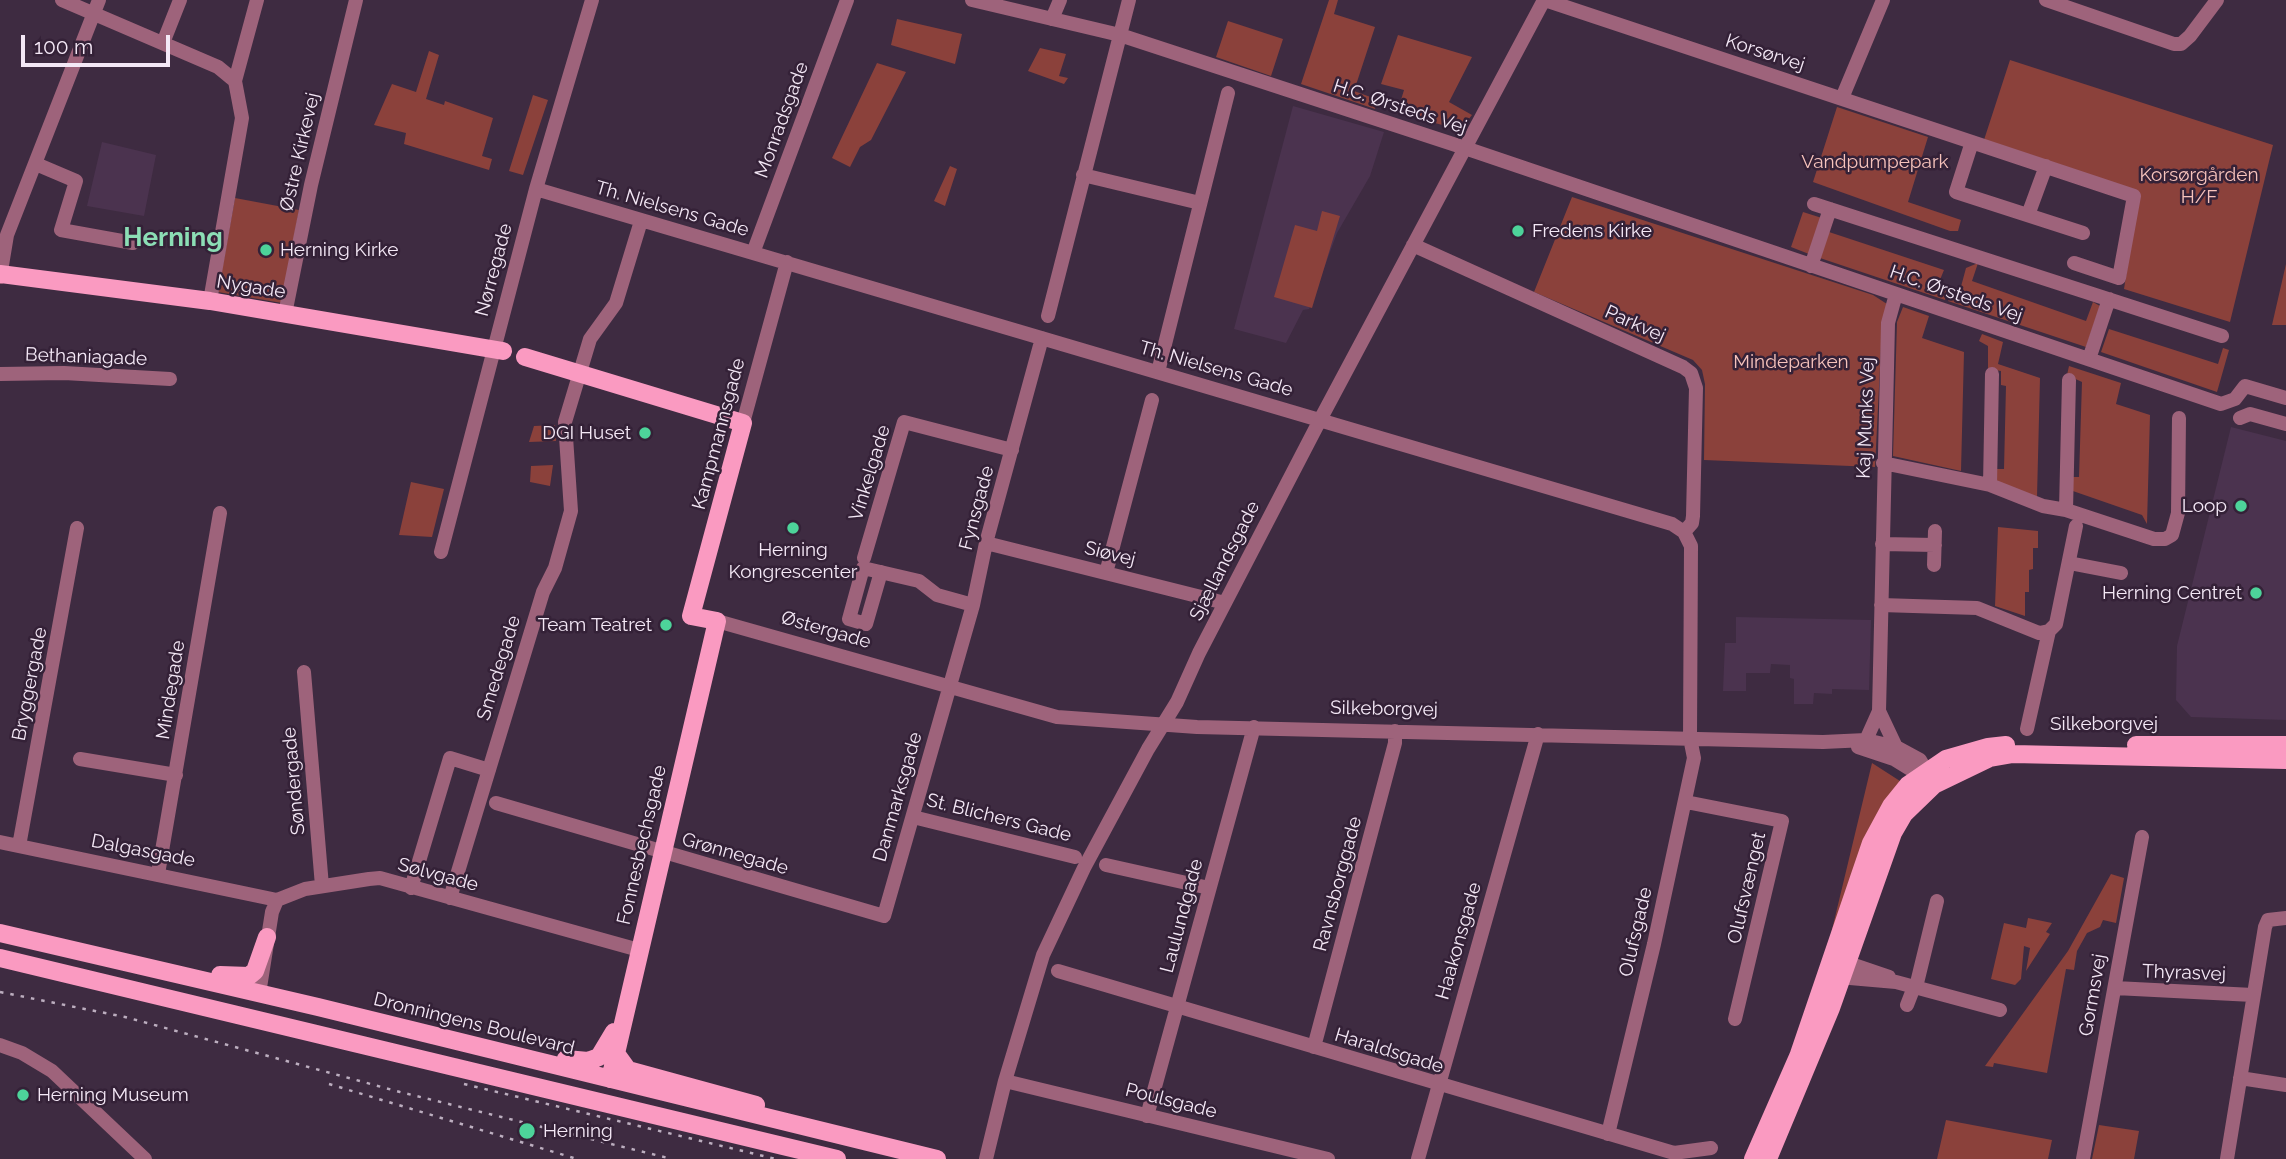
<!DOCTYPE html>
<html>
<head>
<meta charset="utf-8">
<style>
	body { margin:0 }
	#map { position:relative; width:2286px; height:1159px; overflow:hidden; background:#3e2b41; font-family:Raleway,sans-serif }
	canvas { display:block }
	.scale { position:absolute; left:21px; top:35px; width:149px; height:32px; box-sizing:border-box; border:4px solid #f4e8f6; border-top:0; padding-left:9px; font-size:21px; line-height:24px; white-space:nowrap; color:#f4e8f6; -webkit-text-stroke:5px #342137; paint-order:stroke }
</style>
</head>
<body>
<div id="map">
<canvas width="2286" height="1159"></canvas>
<div class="scale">100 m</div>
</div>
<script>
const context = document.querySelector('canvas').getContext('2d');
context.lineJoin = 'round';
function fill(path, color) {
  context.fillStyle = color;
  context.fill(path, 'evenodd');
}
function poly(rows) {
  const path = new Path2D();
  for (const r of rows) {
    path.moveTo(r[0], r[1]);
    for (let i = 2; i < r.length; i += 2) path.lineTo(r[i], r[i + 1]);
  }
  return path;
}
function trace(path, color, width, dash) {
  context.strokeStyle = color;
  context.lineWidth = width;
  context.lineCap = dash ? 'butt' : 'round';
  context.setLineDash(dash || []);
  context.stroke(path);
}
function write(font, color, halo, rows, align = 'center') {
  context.font = font + ' Raleway,sans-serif';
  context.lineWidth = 5;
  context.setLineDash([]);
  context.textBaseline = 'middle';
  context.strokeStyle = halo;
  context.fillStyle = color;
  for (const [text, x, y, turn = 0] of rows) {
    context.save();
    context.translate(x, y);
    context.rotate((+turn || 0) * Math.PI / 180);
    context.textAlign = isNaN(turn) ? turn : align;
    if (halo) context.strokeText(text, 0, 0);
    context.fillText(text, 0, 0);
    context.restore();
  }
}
fill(poly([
	[1293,106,1384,132,1370,176,1337,233,1309,309,1303,310,1286,343,1234,329],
	[102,142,156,155,144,216,87,206],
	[2231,427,2286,441,2286,720,2191,717,2176,700,2177,646],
	[1736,617,1871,620,1869,690,1832,689,1832,694,1814,693,1813,704,1794,704,1794,679,1790,678,1790,665,1771,664,1770,673,1746,673,1746,691,1723,691,1725,643,1736,643]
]), '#4b334f');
fill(poly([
	[1329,0,1338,0,1334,14,1375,27,1354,91,1376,99,1379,95,1375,109,1301,84],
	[897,19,962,34,955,64,891,45],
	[1228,21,1283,39,1271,76,1216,57],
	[1398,35,1472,57,1449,102,1472,115,1463,126,1454,128,1397,113,1404,90,1381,84],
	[1040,48,1066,54,1059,76,1068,78,1064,84,1028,71],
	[429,51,439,55,426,99,444,105,445,101,493,118,482,156,492,159,489,170,404,144,406,133,374,125,392,84,416,92],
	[2010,60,2273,145,2230,322,2124,289,2139,193,1983,143],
	[877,63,906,72,871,140,860,147,850,167,832,158],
	[533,95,548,100,523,175,509,171],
	[1837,107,1928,137,1908,202,1961,220,1958,231,1950,231,1813,182],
	[950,166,957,169,945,206,934,201],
	[1572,197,1873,295,1887,304,1882,327,1875,467,1704,460,1705,384,1702,370,1693,360,1534,292],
	[235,198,299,210,282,303,218,292],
	[1322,211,1340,216,1312,308,1274,297,1295,225,1317,231],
	[1803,212,1822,218,1809,254,1791,247],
	[1829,232,1944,270,1937,287,1948,291,1945,300,1820,258],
	[1978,263,1972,281,2086,321,2093,302,2100,306,2086,347,1948,301,1951,292,1959,294,1966,268],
	[2286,264,2286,325,2272,325],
	[1903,307,1929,316,1922,338,1964,352,1961,471,1893,456,1897,322],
	[2109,329,2218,364,2223,348,2229,350,2217,392,2101,352],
	[1982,334,2003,342,1998,364,2040,378,2037,497,1995,482,1995,469,2004,469,2006,386,2001,385,2001,371,1988,369,1988,346,1979,341],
	[2069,366,2121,383,2116,404,2150,415,2147,524,2142,515,2070,490,2070,477,2079,477,2082,382,2067,375],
	[555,425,556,441,529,442,534,426],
	[553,465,550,486,530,482,531,466],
	[411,482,444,489,432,537,399,535],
	[1998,527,2038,531,2038,548,2033,548,2033,569,2029,570,2029,592,2025,592,2025,616,1995,606],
	[1872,763,1900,781,1874,823,1824,963],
	[2111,874,2124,878,2116,923,2103,920,2100,927,2087,933,2077,951,2074,970,2066,969,2047,1073,1994,1063,1993,1067,1985,1066,2068,951],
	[2028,918,2052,923,2046,932,2050,934,2026,971,2030,948,2024,946,2021,979,2015,985,1991,979,2004,923,2026,928],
	[1946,1120,2052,1140,2048,1159,1937,1159],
	[2099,1125,2139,1131,2134,1159,2092,1159]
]), '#8b413b');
trace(poly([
	[62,0,218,67,235,81],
	[972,0,1120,35,1465,148,2221,404,2235,399,2245,386,2286,398],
	[1545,0,2134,196,2119,278,2074,263],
	[2046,0,2174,44,2181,44,2190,36,2217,0],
	[1052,19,1060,0],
	[163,43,180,0],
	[1842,98,1883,0],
	[1972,142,1956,192,2083,233],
	[36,164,76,181,61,230,133,243],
	[1083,175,1200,203],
	[536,189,1672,524,1684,532,1691,546,1690,738,1694,758,1654,944,1608,1134],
	[1814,204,2222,336],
	[2028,215,2046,166],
	[1413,245,1683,367,1691,373,1696,388,1693,516,1692,523,1684,532],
	[753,253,847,0],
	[1811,266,1830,209],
	[0,277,7,235,99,0],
	[210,301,242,118,235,81,257,0],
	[285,314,311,185,356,0],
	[1048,316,1129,0],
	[2089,359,2109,299],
	[1158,372,1228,93],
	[0,374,64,373,170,379],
	[2240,418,2250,414,2286,424],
	[743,423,787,262],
	[1883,463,1990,485,2043,506,2066,510,2154,539,2165,539,2172,535,2178,513,2179,418],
	[1990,485,1992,374],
	[2066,510,2069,380],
	[986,543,1225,603],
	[1882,544,1935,545],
	[441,552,536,189,592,0],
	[864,558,904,422,1012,450],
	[2069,563,2121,573],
	[1934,565,1935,531],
	[881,572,866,624,849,619,863,568,919,581,937,595,973,605],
	[1106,573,1152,400],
	[1881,605,1977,608,2039,633,2049,631,2056,624,2076,526],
	[717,621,1057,717,1197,727,1823,742,1866,740,1896,747,1920,760,1932,781],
	[304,672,322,886],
	[1879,711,1896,747],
	[2027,729,2049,631],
	[1866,740,1879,711,1887,368,1888,323,1896,294],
	[1858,747,1894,759,1928,780],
	[80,759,176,775],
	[1686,802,1782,821,1735,1019],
	[496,803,884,916,973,605,986,543,1042,338],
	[913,817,1075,857],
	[0,842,277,900],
	[19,846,77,528],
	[1106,865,1209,888],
	[158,874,220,513],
	[411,888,450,758,489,770],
	[450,898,543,592,555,568,571,511,565,422,590,339,616,303,641,221],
	[1839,960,1889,977],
	[1058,971,1674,1153,1711,1148],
	[1835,973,1850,978,1896,982,2000,1010],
	[1916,987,1937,901],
	[2115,988,2253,995],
	[259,994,272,912,277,900,305,889,369,879,380,878,639,950],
	[1907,1005,1914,987],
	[0,1045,22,1053,52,1071,145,1159],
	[1314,1047,1395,743,1395,731],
	[2240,1078,2286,1085],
	[1005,1081,1328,1159],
	[1147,1116,1254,727],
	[986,1159,1005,1081,1043,955,1084,868,1148,749,1177,702,1199,653,1320,420,1544,0],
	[1418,1159,1538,734],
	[2083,1159,2142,837],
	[2227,1159,2265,927,2268,920,2286,918]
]), '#9e637b', 14);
trace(poly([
	[0,274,210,301,503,351],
	[525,357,743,423,691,616,717,621,610,1079],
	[2136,745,2286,745],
	[0,933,318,1007,937,1159],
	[0,958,837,1159],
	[220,975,249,976,255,971,267,937],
	[615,1052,628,1070,756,1105],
	[1799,1054,1871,843,1891,806,1908,785,1946,759,1988,747,2006,745],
	[566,1059,588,1061,599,1057,614,1032],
	[1753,1159,1803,1045],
	[1768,1159,1831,1008,1893,833,1904,814,1934,785,1990,758,2013,754,2286,760]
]), '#fa9ac1', 18);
trace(poly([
	[0,992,125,1017,400,1092,672,1159],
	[329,1084,577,1159],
	[464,1084,776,1159]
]), '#bcaebf', 2.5, [3.5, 7]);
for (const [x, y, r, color] of [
	[1518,231,7,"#4dd39a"],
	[266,250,7,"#4dd39a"],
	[645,433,7,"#4dd39a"],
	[2241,506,7,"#4dd39a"],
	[793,528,7,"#4dd39a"],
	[2256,593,7,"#4dd39a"],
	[666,625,7,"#4dd39a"],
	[23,1095,7,"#4dd39a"],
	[527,1131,9,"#4dd39a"]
]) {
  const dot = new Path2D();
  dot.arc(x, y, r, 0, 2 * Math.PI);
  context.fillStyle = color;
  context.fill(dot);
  trace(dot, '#342137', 2.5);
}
write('19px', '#f4e8f6', '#342137', [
	["Korsørvej",1765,53,18],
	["H.C. Ørsteds Vej",1400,107,18],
	["Monradsgade",782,120,-70],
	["Østre Kirkevej",300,152,-77],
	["Th. Nielsens Gade",672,209,16],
	["Nørregade",494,270,-75],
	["Nygade",251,287,9],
	["H.C. Ørsteds Vej",1956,294,19],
	["Parkvej",1635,324,24],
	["Bethaniagade",86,357,2],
	["Th. Nielsens Gade",1216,369,16],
	["Kaj Munks Vej",1866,418,-88],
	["Kampmannsgade",719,434,-75],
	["Vinkelgade",870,473,-73],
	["Fynsgade",977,508,-75],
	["Siøvej",1110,554,14],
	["Sjællandsgade",1225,561,-63],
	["Østergade",826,630,16],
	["Smedegade",499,668,-73],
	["Bryggergade",30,684,-79],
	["Mindegade",171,690,-81],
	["Silkeborgvej",1384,709,1],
	["Silkeborgvej",2104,724],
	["Søndergade",294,781,-95],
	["Danmarksgade",898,797,-74],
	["St. Blichers Gade",999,818,14],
	["Fonnesbechsgade",642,845,-77],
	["Dalgasgade",143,851,11],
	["Grønnegade",735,854,16],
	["Sølvgade",438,875,15],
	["Ravnsborggade",1338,884,-75],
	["Olufsvænget",1747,888,-77],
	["Laulundgade",1182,916,-75],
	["Olufsgade",1636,932,-77],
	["Haakonsgade",1459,941,-74],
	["Thyrasvej",2184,973,2],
	["Gormsvej",2093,995,-80],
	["Dronningens Boulevard",474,1024,14],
	["Haraldsgade",1389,1051,17],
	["Poulsgade",1171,1101,14]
]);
write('19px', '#f7c3bc', '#342137', [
	["Vandpumpepark",1875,162],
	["Korsørgården",2199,175],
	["H/F",2199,197],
	["Mindeparken",1791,362]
]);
write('19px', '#f4e8f6', '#342137', [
	["Fredens Kirke",1532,231],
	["Herning Kirke",280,250],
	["DGI Huset",631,433,"right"],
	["Loop",2227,506,"right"],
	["Herning",793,550,"center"],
	["Kongrescenter",793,572,"center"],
	["Herning Centret",2242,593,"right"],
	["Team Teatret",652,625,"right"],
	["Herning Museum",37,1095],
	["Herning",543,1131]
], 'left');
write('bold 26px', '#8cdeb5', '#342137', [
	["Herning",173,238]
]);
</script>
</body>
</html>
